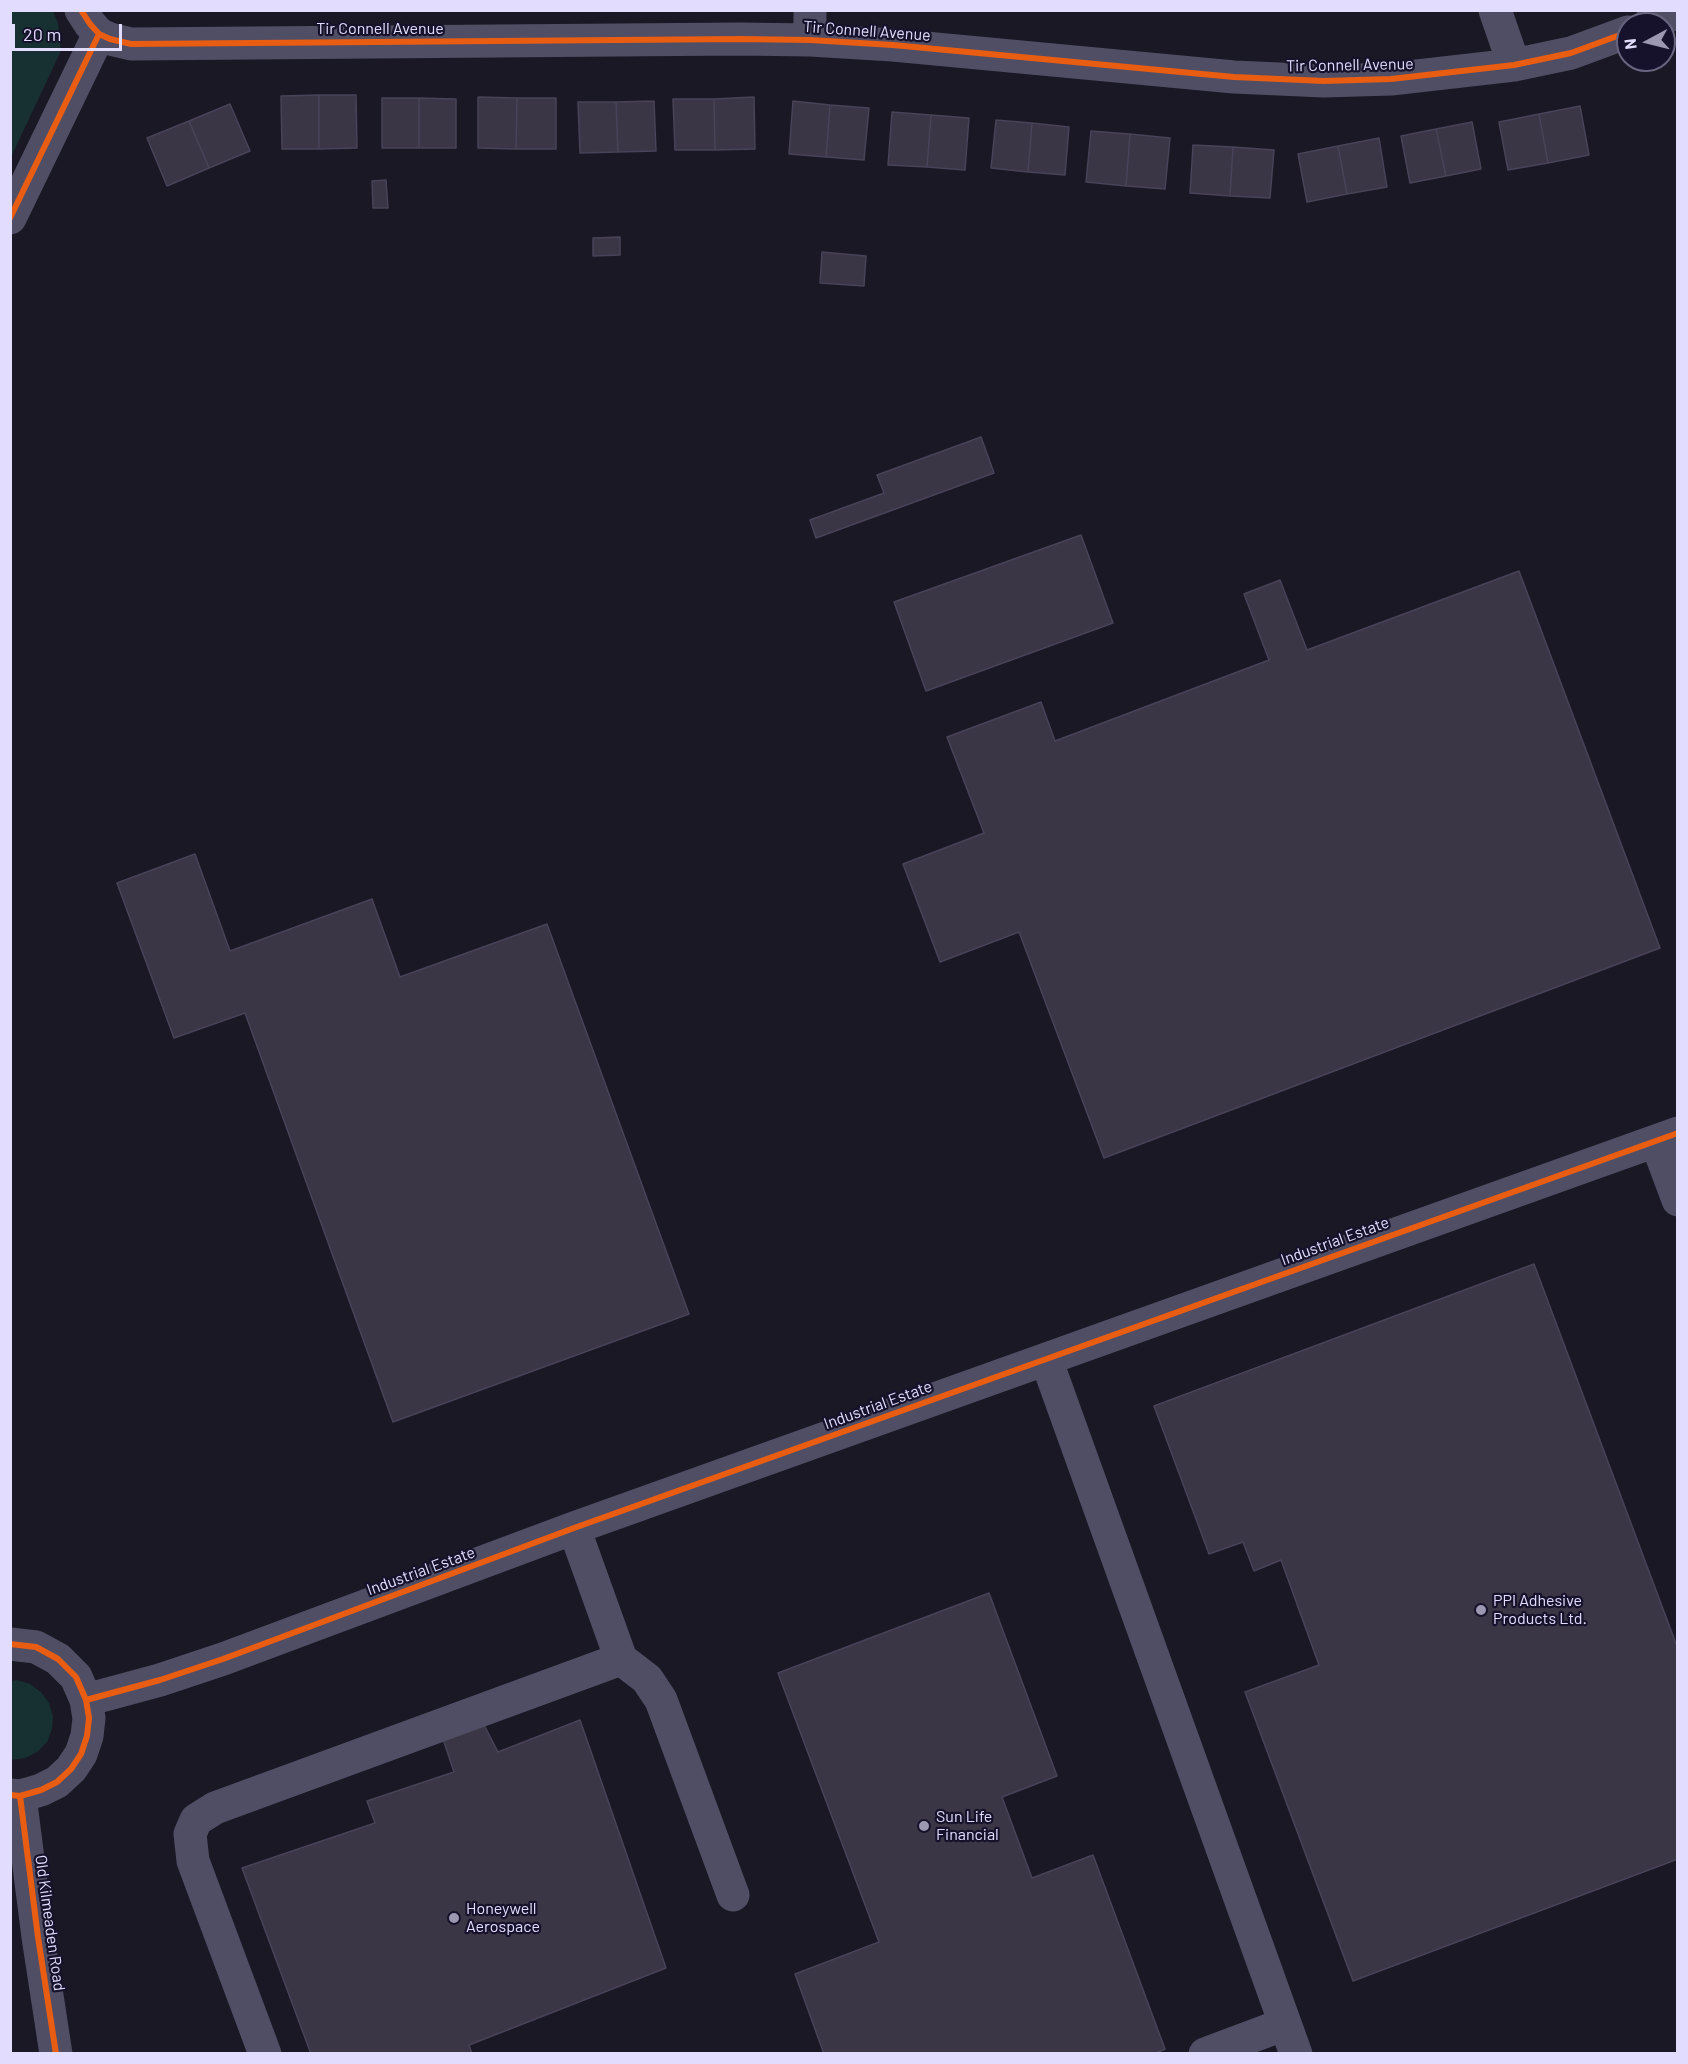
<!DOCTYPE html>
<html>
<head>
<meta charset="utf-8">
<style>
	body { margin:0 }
	#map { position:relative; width:1688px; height:2064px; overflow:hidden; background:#1a1825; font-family:Barlow,sans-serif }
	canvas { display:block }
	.frame { position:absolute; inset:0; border:12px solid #e2ddfe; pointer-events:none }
	.north { position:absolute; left:1616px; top:12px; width:60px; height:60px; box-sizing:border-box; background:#17122b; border:2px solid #68637f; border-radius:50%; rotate:263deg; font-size:16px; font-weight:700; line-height:24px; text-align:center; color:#e2ddfe }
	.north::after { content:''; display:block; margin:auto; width:21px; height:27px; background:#9c98b2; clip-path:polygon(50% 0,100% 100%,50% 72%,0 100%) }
	.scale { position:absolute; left:12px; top:24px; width:110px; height:27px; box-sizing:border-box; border:3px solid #e2ddfe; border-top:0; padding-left:8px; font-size:18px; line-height:21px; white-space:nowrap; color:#e2ddfe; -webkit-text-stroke:4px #17122b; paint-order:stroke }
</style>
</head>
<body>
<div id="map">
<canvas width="1688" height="2064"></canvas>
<div class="frame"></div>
<div class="north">N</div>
<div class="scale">20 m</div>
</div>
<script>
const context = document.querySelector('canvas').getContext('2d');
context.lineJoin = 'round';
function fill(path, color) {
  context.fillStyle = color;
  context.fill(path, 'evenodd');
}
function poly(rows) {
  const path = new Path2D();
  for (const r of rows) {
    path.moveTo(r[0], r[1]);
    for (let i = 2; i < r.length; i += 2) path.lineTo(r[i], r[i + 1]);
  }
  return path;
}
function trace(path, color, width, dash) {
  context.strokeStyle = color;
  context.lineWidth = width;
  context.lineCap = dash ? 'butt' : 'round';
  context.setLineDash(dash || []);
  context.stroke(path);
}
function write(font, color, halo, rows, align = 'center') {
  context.font = font + ' Barlow,sans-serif';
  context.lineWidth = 4.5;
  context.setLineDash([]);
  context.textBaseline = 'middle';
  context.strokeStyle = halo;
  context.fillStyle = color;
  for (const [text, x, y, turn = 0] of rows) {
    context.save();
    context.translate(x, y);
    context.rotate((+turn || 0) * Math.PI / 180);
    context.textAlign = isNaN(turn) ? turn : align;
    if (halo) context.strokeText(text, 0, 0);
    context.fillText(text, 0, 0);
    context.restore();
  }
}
fill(poly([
	[11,10,53,11,58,23,61,51,11,157],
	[17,1680,30,1684,41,1692,49,1703,53,1716,52,1729,47,1742,37,1752,25,1758,12,1760,10,1760,11,1681]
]), '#173032');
const building = poly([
	[319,95,356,95,357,148,319,149,319,95],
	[319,95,319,149,282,149,281,96,319,95],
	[478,97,517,98,516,149,478,148,478,97],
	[754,97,755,149,715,150,714,99,754,97],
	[382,98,419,98,419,148,382,148,382,98],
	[419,98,456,99,456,148,419,148,419,98],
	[517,98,556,98,556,149,516,149,517,98],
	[673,99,714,99,715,150,675,150,673,99],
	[654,101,656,151,618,152,616,102,654,101],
	[793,101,830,105,826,157,789,154,793,101],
	[578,102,616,102,618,152,580,153,578,102],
	[230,104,250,151,209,168,189,121,230,104],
	[830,105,869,108,864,160,826,157,830,105],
	[1580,106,1589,155,1548,163,1539,114,1580,106],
	[892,112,931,115,927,167,888,165,892,112],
	[1539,114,1548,163,1508,170,1499,122,1539,114],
	[931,115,969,118,965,170,927,167,931,115],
	[996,120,1032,123,1028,172,991,168,996,120],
	[189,121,209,168,167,186,147,138,189,121],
	[1472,122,1481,169,1446,176,1436,129,1472,122],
	[1032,123,1069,127,1065,175,1028,172,1032,123],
	[1436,129,1446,176,1410,183,1401,136,1436,129],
	[1091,131,1130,134,1126,186,1086,182,1091,131],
	[1130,134,1170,138,1165,189,1126,186,1130,134],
	[1379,138,1387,187,1347,194,1338,146,1379,138],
	[1193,145,1233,147,1230,196,1190,193,1193,145],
	[1338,146,1347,194,1307,202,1298,154,1338,146],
	[1233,147,1274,150,1270,198,1230,196,1233,147],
	[386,180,388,208,373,208,372,181,386,180],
	[620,237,620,255,593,256,593,238,620,237],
	[822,252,866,256,864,286,820,283,822,252],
	[981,437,994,473,816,538,810,520,884,493,877,475,981,437],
	[1081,535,1113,623,926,691,894,602,1081,535],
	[1519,571,1660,948,1104,1158,1019,932,940,962,903,864,984,833,947,737,1041,702,1055,741,1269,660,1244,594,1280,580,1307,650,1519,571],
	[195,854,230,951,372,899,400,977,547,924,689,1314,393,1422,245,1013,174,1038,117,883,195,854],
	[1534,1264,1678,1649,1678,1859,1353,1981,1245,1692,1319,1665,1281,1560,1254,1571,1243,1542,1209,1554,1154,1406,1534,1264],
	[989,1593,1057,1776,1002,1797,1032,1878,1093,1855,1165,2049,1154,2054,824,2054,795,1974,879,1942,778,1673,989,1593],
	[580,1720,666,1968,469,2045,472,2054,311,2054,242,1868,375,1823,367,1801,454,1772,443,1739,484,1725,498,1752,580,1720]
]);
fill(building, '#3a3646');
trace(building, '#484358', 1.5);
trace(poly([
	[81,10,90,24,99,34,110,39,131,44,740,39,810,40,893,45,1234,77,1324,81,1391,79,1514,65,1571,53,1628,32],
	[1495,10,1514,65],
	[1649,24,1678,12],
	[810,40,810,10],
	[10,218,99,34],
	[1656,1141,1678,1200],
	[1046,1359,1296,2054],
	[574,1528,621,1659,647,1679,661,1700,733,1895],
	[10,1644,36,1647,58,1659,76,1677,86,1700,89,1718,87,1736,81,1754,71,1769,57,1782,41,1790,20,1796,10,1795],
	[86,1700,160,1680,223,1659,574,1528,1678,1133],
	[20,1796,38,1937,56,2054],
	[265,2054,193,1861,190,1834,196,1820,215,1808,621,1659],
	[1205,2054,1285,2024]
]), '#504e65', 33);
trace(poly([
	[81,10,90,24,99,34,110,39,131,44,740,39,810,40,893,45,1234,77,1324,81,1391,79,1514,65,1571,53,1628,32],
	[10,218,99,34],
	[10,1644,36,1647,58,1659,76,1677,86,1700,89,1718,87,1736,81,1754,71,1769,57,1782,41,1790,20,1796,11,1795],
	[86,1700,160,1680,223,1659,574,1528,1678,1133],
	[20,1796,38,1937,56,2054]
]), '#e95d12', 6);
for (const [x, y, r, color] of [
	[1481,1610,6,"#9c98b2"],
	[924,1826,6,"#9c98b2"],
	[454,1918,6,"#9c98b2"]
]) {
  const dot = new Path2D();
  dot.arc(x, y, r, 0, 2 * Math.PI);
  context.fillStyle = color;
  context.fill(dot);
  trace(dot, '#17122b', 2);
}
write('16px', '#e2ddfe', '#17122b', [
	["Tir Connell Avenue",380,29],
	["Tir Connell Avenue",867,31,4],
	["Tir Connell Avenue",1350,65,-1],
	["Industrial Estate",1335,1241,-20],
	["Industrial Estate",878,1405,-20],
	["Industrial Estate",421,1571,-20],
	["Old Kilmeaden Road",50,1923,82]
]);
write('16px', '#e2ddfe', '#17122b', [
	["PPI Adhesive",1493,1601],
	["Products Ltd.",1493,1619],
	["Sun Life",936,1817],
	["Financial",936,1835],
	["Honeywell",466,1909],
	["Aerospace",466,1927]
], 'left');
</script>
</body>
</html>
